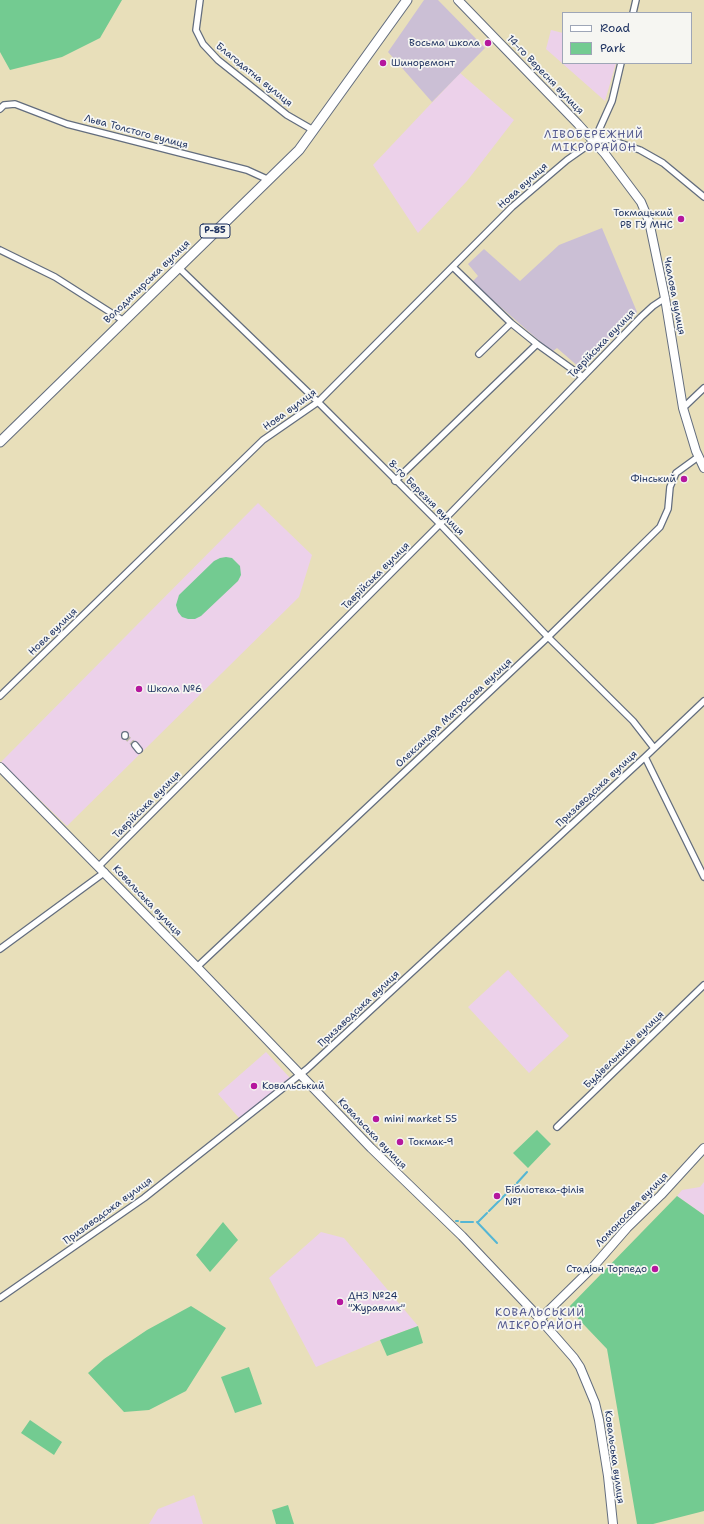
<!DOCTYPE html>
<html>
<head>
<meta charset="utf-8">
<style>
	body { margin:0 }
	#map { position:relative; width:704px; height:1524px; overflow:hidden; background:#e8dfba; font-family:"Shantell Sans",sans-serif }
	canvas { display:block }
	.legend { position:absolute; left:562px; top:12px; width:130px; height:52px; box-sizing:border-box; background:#f6f6f2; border:1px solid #9ea6b7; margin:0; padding:5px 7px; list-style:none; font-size:12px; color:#1b2f5e }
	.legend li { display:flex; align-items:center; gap:8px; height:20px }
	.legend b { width:20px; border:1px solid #9ea6b7 }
</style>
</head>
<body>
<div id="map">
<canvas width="704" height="1524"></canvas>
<ul class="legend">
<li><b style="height:5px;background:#fff"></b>Road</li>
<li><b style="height:11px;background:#73cb91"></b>Park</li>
</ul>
</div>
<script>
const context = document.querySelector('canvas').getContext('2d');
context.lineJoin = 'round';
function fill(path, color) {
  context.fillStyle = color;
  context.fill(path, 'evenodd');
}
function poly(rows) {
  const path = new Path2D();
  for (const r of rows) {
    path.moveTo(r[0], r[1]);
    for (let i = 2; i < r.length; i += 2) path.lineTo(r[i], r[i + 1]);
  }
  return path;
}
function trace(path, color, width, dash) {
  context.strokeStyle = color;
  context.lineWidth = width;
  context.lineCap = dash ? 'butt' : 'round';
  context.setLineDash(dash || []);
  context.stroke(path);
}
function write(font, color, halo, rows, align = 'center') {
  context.font = font + ' "Shantell Sans",sans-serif';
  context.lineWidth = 3.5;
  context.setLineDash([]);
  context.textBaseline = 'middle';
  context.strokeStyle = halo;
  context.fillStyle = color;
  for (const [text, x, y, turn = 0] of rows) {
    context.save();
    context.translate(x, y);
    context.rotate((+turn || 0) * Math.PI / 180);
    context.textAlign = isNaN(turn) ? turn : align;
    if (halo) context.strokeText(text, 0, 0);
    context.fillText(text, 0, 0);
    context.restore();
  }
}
fill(poly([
	[551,30,563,33,563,63,616,63,605,101,546,49],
	[460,73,514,120,467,181,418,233,373,165],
	[258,503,312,555,299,597,67,826,1,762],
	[508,970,569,1036,529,1073,468,1007],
	[266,1052,290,1078,240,1119,218,1094],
	[704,1182,704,1215,677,1196,682,1190,700,1187],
	[321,1232,344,1238,418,1326,380,1340,316,1367,269,1278],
	[194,1495,203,1524,149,1524,158,1509]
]), '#ecd1ea');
fill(poly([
	[424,0,438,0,485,48,432,102,388,52],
	[602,228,637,312,580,368,557,348,552,352,472,282,478,276,468,264,484,249,520,281,559,245]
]), '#cbbfd5');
fill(poly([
	[0,0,122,0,100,38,62,57,10,70,0,52],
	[226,557,232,558,240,566,241,575,238,581,201,616,195,619,188,619,182,617,178,612,176,605,179,595,214,561,220,558],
	[537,1130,551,1144,528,1168,513,1153],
	[677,1196,704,1215,704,1511,653,1524,637,1524,607,1349,568,1308],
	[223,1222,238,1240,210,1272,196,1255],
	[191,1306,226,1328,186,1391,149,1410,124,1412,88,1373,104,1359,147,1330],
	[418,1326,423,1343,387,1356,380,1340],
	[249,1367,262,1404,235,1413,221,1377],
	[30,1420,62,1442,54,1455,21,1433],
	[288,1505,294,1524,276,1524,272,1510]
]), '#73cb91');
trace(poly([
	[517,1183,527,1172],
	[489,1211,515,1185],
	[456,1221,458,1221],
	[461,1222,473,1222],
	[477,1222,497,1243],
	[478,1222,487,1213]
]), '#55b6d4', 2);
trace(poly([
	[125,736,135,745]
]), '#bfbca8', 5.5, [5.5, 3]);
const street = poly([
	[200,0,196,30,203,44,218,60,287,115,313,130],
	[633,13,636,0],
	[0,109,4,105,15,104,67,124,247,170,269,180],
	[594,141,612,101,621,63],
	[0,250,55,277,124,321],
	[178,267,316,400,437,521,548,637,633,721,654,748],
	[453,267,511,323,537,344,583,377],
	[479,354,511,323],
	[683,408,704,388],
	[395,481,537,344],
	[0,696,263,440,318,402,512,207,567,160,594,141,608,139,640,150,663,163,704,197],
	[125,735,125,736],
	[135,745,139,750],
	[645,757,704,877],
	[99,866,440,524,641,317,653,306,665,298],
	[0,949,105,872],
	[197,967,548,637,660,527,668,509,670,487,676,473,698,457],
	[557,1127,704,985],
	[0,1298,144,1198,307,1069,645,757,704,701]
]);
const secondary = poly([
	[458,0,578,124,605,154,641,202,649,221,665,298,683,408,696,451,704,468],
	[0,767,197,967,371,1148,462,1236,532,1310,574,1358,580,1367,595,1403,599,1420,608,1476,613,1524],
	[540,1319,593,1267,627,1228,661,1195,704,1148]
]);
const primary = poly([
	[0,442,299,150,407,0]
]);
trace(street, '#636d7e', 8);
trace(secondary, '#636d7e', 10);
trace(primary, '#636d7e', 11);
trace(street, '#fff', 5.5);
trace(secondary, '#fff', 8);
trace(primary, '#fff', 9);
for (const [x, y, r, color] of [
	[488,43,4,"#b5179e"],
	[383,63,4,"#b5179e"],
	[681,219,4,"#b5179e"],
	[684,479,4,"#b5179e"],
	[139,689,4,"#b5179e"],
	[254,1086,4,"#b5179e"],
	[376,1119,4,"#b5179e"],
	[400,1142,4,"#b5179e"],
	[497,1196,4,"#b5179e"],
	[655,1269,4,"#b5179e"],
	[340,1302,4,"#b5179e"]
]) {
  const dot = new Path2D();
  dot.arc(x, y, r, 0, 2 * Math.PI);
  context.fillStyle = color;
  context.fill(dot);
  trace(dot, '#f6f6f2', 1.5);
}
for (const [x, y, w] of [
	[215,231,30]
]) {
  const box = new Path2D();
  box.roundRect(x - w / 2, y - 7, w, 14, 3);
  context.fillStyle = '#f6f6f2';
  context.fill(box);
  trace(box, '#1b2f5e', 1);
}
write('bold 9px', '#1b2f5e', null, [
	["Р-85",215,231]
]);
write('10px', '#1b2f5e', '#f6f6f2', [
	["Восьма школа",480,43,"right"],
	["Шиноремонт",391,63],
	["Токмацький",673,213,"right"],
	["РВ ГУ МНС",673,225,"right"],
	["Фінський",676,479,"right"],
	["Школа №6",147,689],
	["Ковальський",262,1086],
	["mini market 55",384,1119],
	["Токмак-9",408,1142],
	["Бібліотека-філія",505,1190],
	["№1",505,1202],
	["Стадіон Торпедо",647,1269,"right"],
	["ДНЗ №24",348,1296],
	["\"Журавлик\"",348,1308]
], 'left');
write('10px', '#1b2f5e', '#f6f6f2', [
	["Благодатна вулиця",254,75,39],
	["14-го Вересня вулиця",545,75,46],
	["Льва Толстого вулиця",136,132,15],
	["Нова вулиця",523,186,-42],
	["Володимирська вулиця",147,282,-44],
	["Чкалова вулиця",674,296,79],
	["Таврійська вулиця",602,344,-46],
	["Нова вулиця",290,410,-36],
	["8-го Березня вулиця",426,498,45],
	["Таврійська вулиця",376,576,-45],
	["Нова вулиця",53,632,-44],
	["Олександра Матросова вулиця",454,713,-43],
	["Призаводська вулиця",597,789,-43],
	["Таврійська вулиця",147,805,-45],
	["Ковальська вулиця",147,901,46],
	["Призаводська вулиця",359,1009,-43],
	["Будівельників вулиця",624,1050,-44],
	["Ковальська вулиця",372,1134,46],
	["Ломоносова вулиця",632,1210,-46],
	["Призаводська вулиця",108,1211,-36],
	["Ковальська вулиця",614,1457,82]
]);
context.letterSpacing = '1px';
write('11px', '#53598e', '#f6f6f2', [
	["ЛІВОБЕРЕЖНИЙ",594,135],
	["МІКРОРАЙОН",594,148],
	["КОВАЛЬСЬКИЙ",540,1313],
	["МІКРОРАЙОН",540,1326]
]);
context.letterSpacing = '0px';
</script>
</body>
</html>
